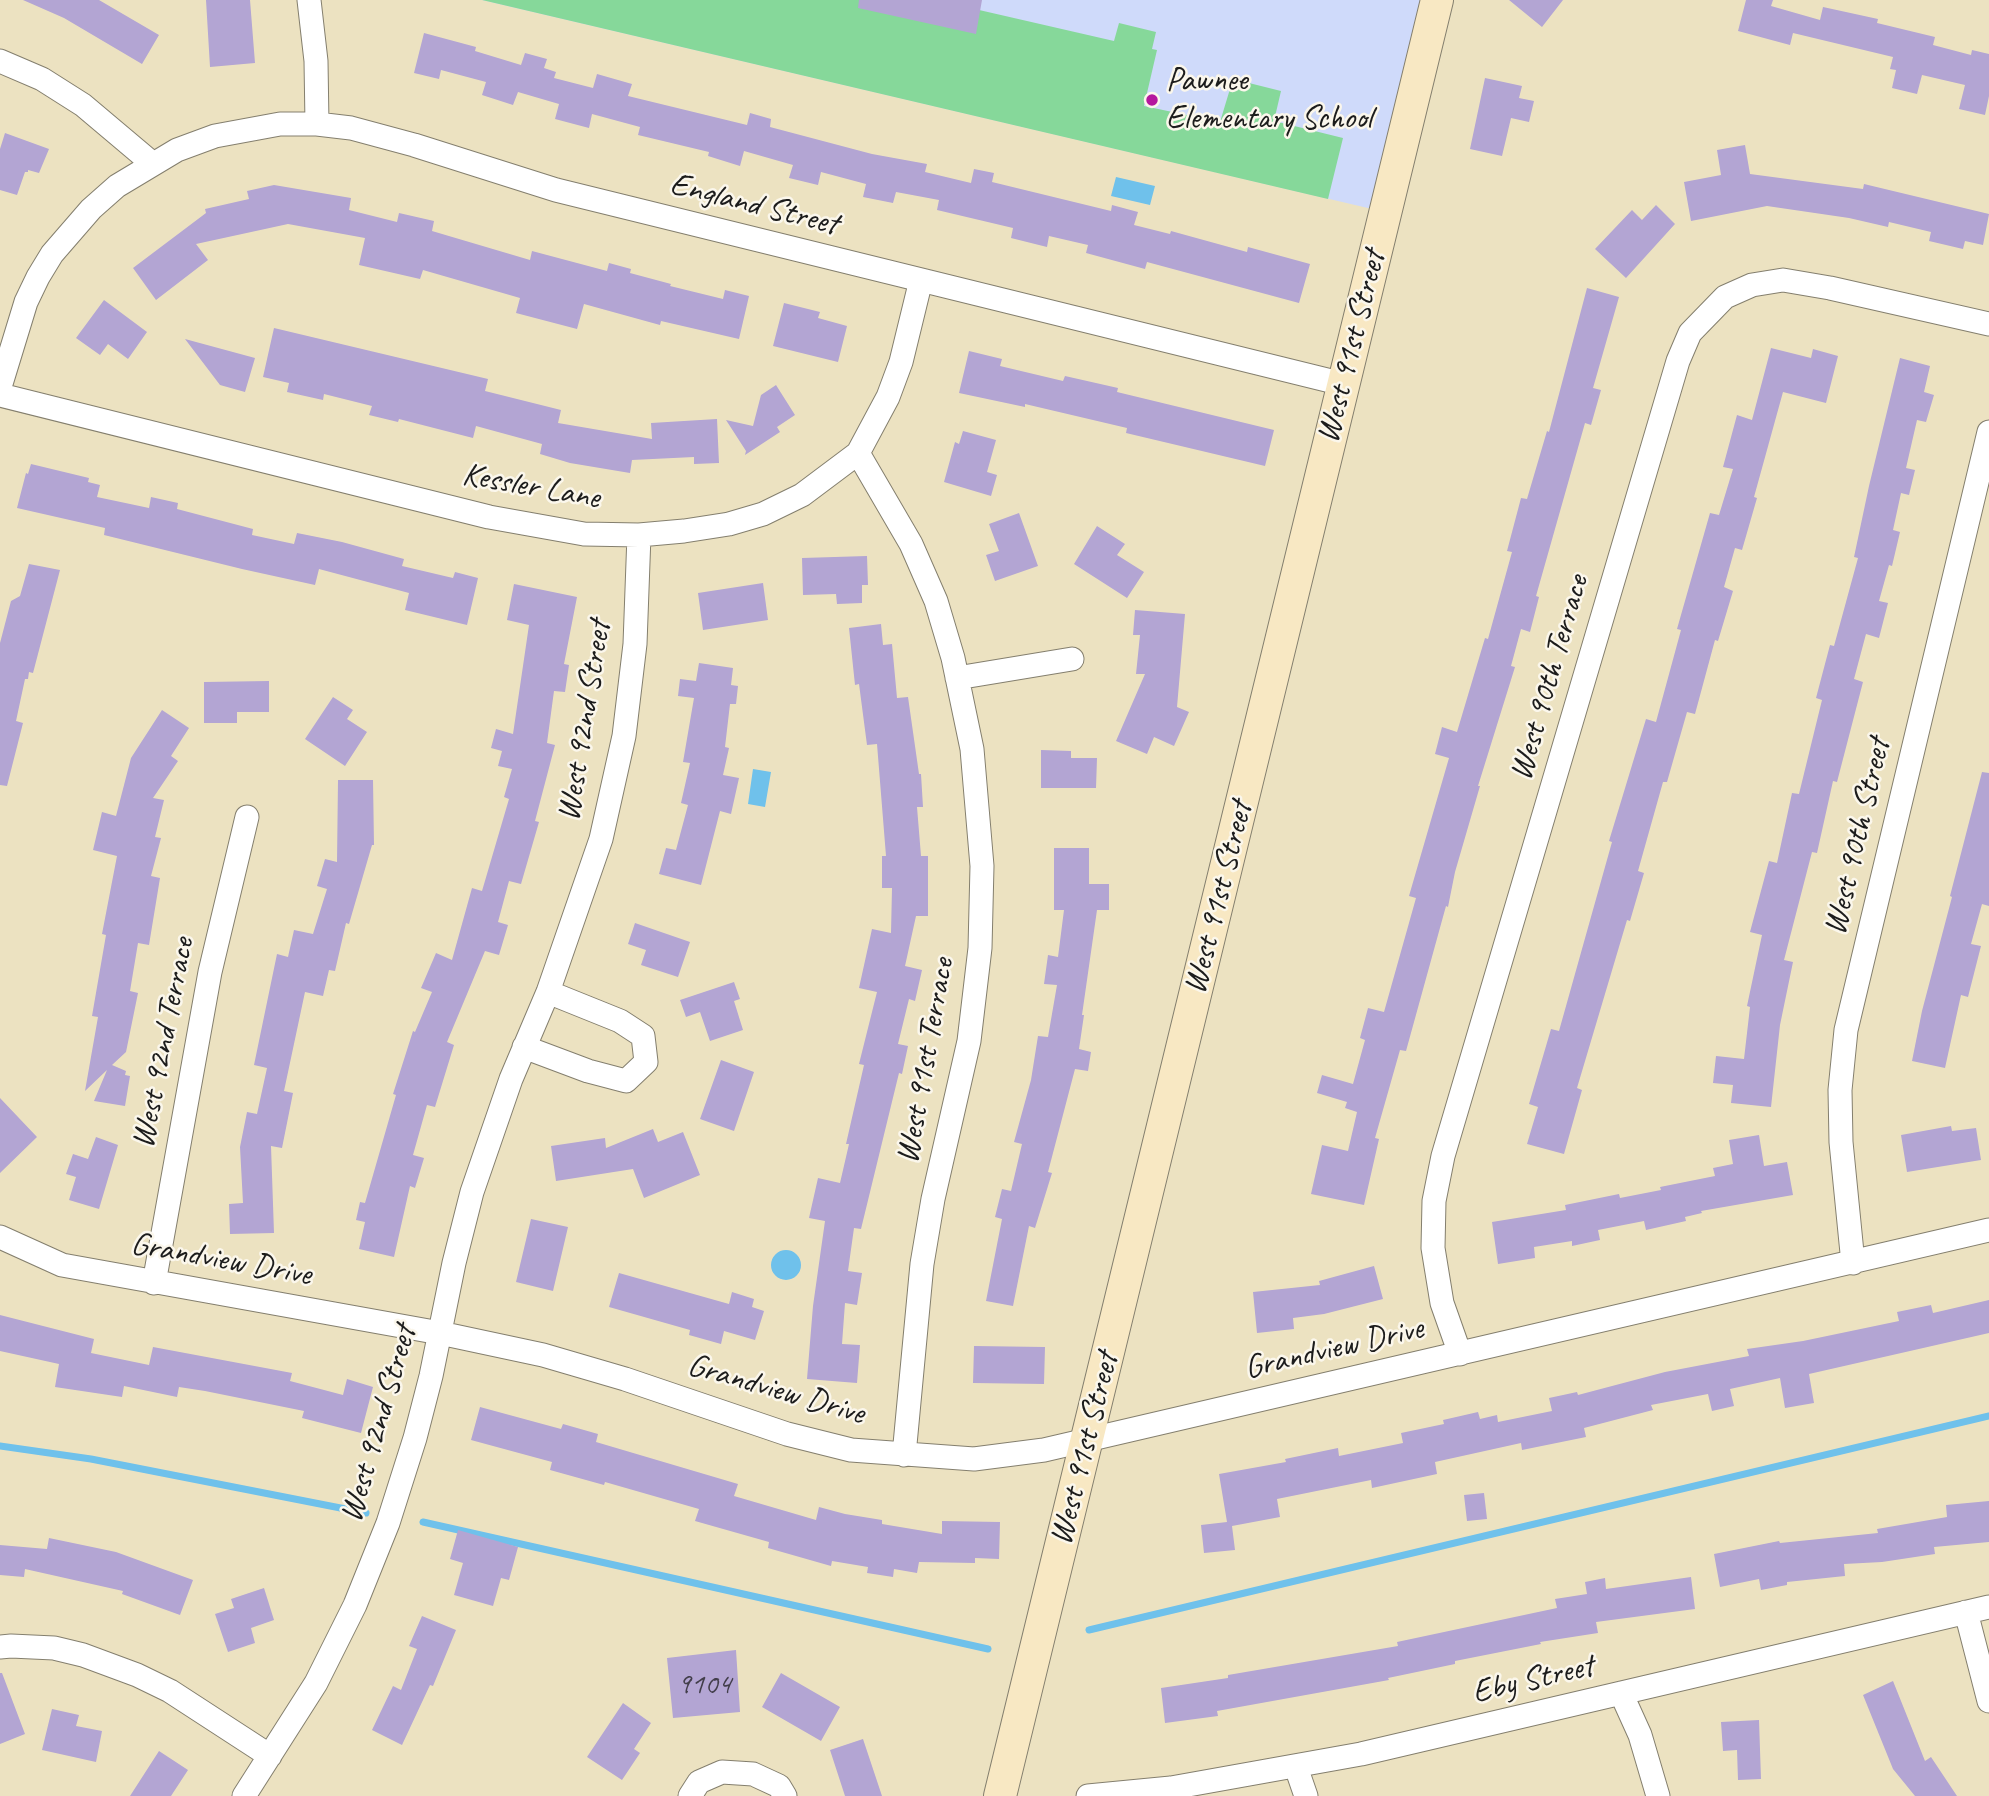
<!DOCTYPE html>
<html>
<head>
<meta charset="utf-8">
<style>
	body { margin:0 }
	canvas { display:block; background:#ece2c1 }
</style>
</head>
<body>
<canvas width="1989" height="1796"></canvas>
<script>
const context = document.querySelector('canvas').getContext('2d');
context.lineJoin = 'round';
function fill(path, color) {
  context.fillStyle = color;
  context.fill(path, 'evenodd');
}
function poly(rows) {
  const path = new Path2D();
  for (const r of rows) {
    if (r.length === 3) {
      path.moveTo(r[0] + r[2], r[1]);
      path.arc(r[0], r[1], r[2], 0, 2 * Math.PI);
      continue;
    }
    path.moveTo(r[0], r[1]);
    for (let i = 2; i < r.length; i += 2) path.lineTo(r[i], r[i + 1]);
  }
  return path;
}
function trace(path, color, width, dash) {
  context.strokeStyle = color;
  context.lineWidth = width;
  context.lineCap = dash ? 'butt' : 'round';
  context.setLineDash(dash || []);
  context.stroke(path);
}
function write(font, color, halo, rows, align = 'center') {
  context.font = font + ' Caveat,sans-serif';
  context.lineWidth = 5;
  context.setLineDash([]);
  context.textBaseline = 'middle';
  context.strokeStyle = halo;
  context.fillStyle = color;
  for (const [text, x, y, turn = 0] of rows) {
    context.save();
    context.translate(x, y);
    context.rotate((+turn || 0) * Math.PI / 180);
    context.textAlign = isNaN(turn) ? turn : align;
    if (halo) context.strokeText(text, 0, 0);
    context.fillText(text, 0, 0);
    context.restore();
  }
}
fill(poly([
	[482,0,1422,0,1372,209]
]), '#cfdafa');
fill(poly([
	[482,0,951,0,953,4,1114,41,1119,23,1156,32,1152,49,1157,50,1144,106,1220,122,1233,79,1281,91,1274,121,1343,138,1328,199]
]), '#86d89a');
fill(poly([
	[1116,177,1155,186,1150,205,1111,196],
	[753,769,771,772,765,807,748,804],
	[786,1265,15]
]), '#6fc1eb');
trace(poly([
	[0,1446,91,1459,366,1513],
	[423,1522,988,1649],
	[1089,1630,1989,1416]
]), '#6fc1eb', 7);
fill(poly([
	[23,0,99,0,159,35,142,64,64,18],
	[206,0,250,0,255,63,210,67],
	[859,0,982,0,976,34,858,8],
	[1509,0,1563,0,1542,27],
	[1746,0,1773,0,1771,6,1820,20,1823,7,1878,19,1877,23,1935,37,1933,45,1971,55,1972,50,1989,54,1989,96,1985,115,1959,109,1965,85,1922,75,1917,94,1892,88,1896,70,1890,69,1893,57,1793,33,1790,45,1738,31],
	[424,33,476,47,475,51,521,65,525,53,547,59,544,68,556,72,554,78,593,88,597,74,632,84,628,96,747,125,750,113,771,119,770,127,872,154,927,164,925,172,971,183,974,169,994,173,992,182,1111,211,1112,205,1138,212,1134,225,1170,234,1171,231,1247,252,1248,247,1310,264,1299,303,1147,262,1145,269,1086,253,1088,245,1049,236,1047,247,1011,238,1013,228,937,210,939,200,896,192,893,203,863,197,866,184,821,172,818,185,789,178,793,165,744,151,740,166,708,156,709,152,638,135,640,127,592,114,589,128,555,119,559,104,518,92,513,105,482,95,486,82,441,70,439,79,414,73],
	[1485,78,1522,86,1519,98,1534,101,1529,122,1511,118,1502,156,1470,149],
	[5,133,49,149,39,173,28,170,28,172,25,172,17,195,0,190,0,149],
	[1745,145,1750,174,1863,189,1864,184,1989,214,1983,245,1965,241,1963,249,1929,241,1931,232,1889,222,1888,227,1849,218,1767,206,1691,221,1684,182,1721,175,1717,150],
	[274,185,351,198,349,210,397,222,399,213,434,221,432,231,530,260,532,251,607,271,609,263,631,269,630,273,671,284,670,286,723,299,725,290,749,296,739,339,661,321,660,325,584,304,577,329,516,313,520,298,423,270,420,279,359,265,365,238,288,224,196,244,208,260,156,300,133,268,206,213,205,209,249,199,247,191],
	[1656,205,1675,224,1626,278,1595,249,1632,210,1642,220],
	[1587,288,1619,297,1593,388,1601,390,1591,425,1585,423,1536,596,1539,597,1530,632,1521,629,1511,666,1515,667,1478,786,1480,786,1455,872,1448,907,1446,906,1406,1051,1400,1050,1375,1138,1379,1139,1364,1205,1311,1194,1322,1145,1348,1151,1357,1112,1345,1108,1347,1102,1317,1093,1322,1075,1353,1084,1365,1040,1360,1038,1368,1008,1384,1012,1416,898,1409,896,1449,758,1435,754,1442,727,1457,732,1485,638,1488,639,1512,552,1507,551,1521,498,1527,499,1547,431,1549,432],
	[104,300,147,332,128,359,108,344,100,355,76,338],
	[784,303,820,312,818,318,847,326,838,362,773,346],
	[274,328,488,379,485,391,561,410,558,423,652,439,651,423,717,419,719,463,694,464,694,457,632,460,630,473,570,463,540,454,542,444,476,426,473,438,399,419,398,422,369,415,372,406,324,394,323,400,287,392,289,383,263,377],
	[185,339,255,358,245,392,220,385],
	[1771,348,1811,358,1813,349,1838,356,1826,403,1783,392,1754,497,1757,498,1742,550,1735,548,1724,587,1733,591,1718,641,1715,640,1695,714,1687,712,1667,782,1663,782,1638,871,1644,873,1630,921,1627,920,1577,1088,1582,1090,1564,1154,1527,1144,1538,1107,1529,1104,1551,1029,1559,1031,1612,842,1609,841,1646,719,1656,722,1681,630,1677,629,1710,513,1719,515,1733,469,1723,467,1737,415,1752,420],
	[969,351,1002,359,1000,366,1063,381,1065,376,1118,388,1117,392,1274,430,1265,466,1126,433,1127,428,1025,404,1025,407,959,393],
	[1900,358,1930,366,1924,392,1934,395,1926,422,1917,420,1906,468,1915,470,1909,495,1901,493,1893,530,1900,532,1892,566,1889,565,1879,601,1888,603,1879,638,1866,634,1854,679,1863,682,1837,782,1833,781,1817,853,1812,852,1784,960,1793,962,1780,1025,1771,1107,1731,1103,1733,1085,1713,1083,1716,1056,1744,1059,1750,1007,1747,1006,1762,935,1750,932,1769,861,1777,863,1792,793,1799,794,1822,700,1816,698,1830,645,1834,646,1858,558,1854,557,1869,486],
	[776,385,795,415,777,427,780,432,745,455,746,451,726,420,753,426,761,395],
	[963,431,996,440,987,472,997,475,991,496,944,482,955,442,959,444],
	[31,464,89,478,88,482,100,485,97,497,149,508,151,497,178,503,177,509,253,529,252,535,294,544,297,533,342,542,404,559,402,566,453,578,455,572,478,578,467,625,405,610,409,593,319,569,315,585,242,569,104,535,105,528,17,508,26,473,28,474],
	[1019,513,1038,566,995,581,986,555,999,551,989,524],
	[1097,526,1125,544,1117,555,1144,572,1127,598,1074,564],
	[867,556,868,585,862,585,862,603,837,604,836,594,803,595,802,558],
	[29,564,60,570,33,673,29,672,28,679,25,679,16,721,23,723,7,786,0,785,0,643,11,601,20,596],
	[763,583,768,620,703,630,698,593],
	[514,584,577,597,564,664,569,665,565,692,554,691,547,743,555,745,535,821,539,822,521,884,509,881,498,922,508,925,499,955,485,951,447,1042,454,1045,435,1107,427,1105,413,1155,424,1158,415,1188,410,1186,394,1257,359,1249,365,1222,356,1220,360,1202,365,1203,396,1095,393,1094,413,1031,415,1032,432,992,421,988,436,953,452,960,472,888,482,891,509,799,504,797,512,769,498,766,502,751,491,748,496,729,513,734,529,625,507,620],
	[1135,610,1185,614,1177,707,1189,712,1174,746,1154,737,1147,754,1116,741,1145,674,1136,674,1140,635,1133,635],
	[881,624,883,645,892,644,897,698,908,697,919,774,921,774,923,807,917,807,921,856,928,856,928,916,916,916,905,966,922,970,915,1001,909,999,898,1044,908,1046,902,1074,899,1073,861,1229,854,1228,848,1271,862,1273,857,1305,845,1303,842,1344,860,1345,857,1383,807,1379,813,1306,825,1221,809,1218,818,1178,840,1183,849,1144,846,1144,864,1065,859,1064,877,992,859,988,872,929,891,933,892,888,882,888,882,856,886,856,877,744,867,745,859,684,855,685,849,628],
	[699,663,733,668,731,685,738,686,736,704,730,704,725,747,729,748,723,775,739,778,731,814,720,811,701,885,659,874,666,848,676,850,688,805,681,803,690,763,683,762,694,698,678,696,680,679,696,681],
	[269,681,269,712,237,712,237,723,204,723,204,682],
	[333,697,353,710,347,719,367,732,345,766,305,739],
	[162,710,189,728,171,756,178,761,153,798,164,800,155,837,161,838,151,876,160,878,149,945,138,943,130,991,138,993,126,1052,112,1065,126,1071,125,1075,130,1076,125,1106,94,1101,107,1070,85,1091,98,1017,92,1016,106,935,102,934,117,856,93,850,102,812,116,816,131,758],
	[1041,750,1071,751,1071,758,1097,758,1096,788,1041,788],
	[1982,772,1989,773,1989,906,1982,904,1971,944,1981,946,1968,997,1961,995,1945,1068,1912,1061,1922,1011,1952,897,1950,896],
	[338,780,373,780,374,845,372,845,349,924,346,923,335,971,329,970,323,996,305,992,284,1091,293,1093,282,1148,271,1146,274,1233,230,1234,229,1204,243,1203,240,1147,247,1112,257,1114,267,1068,254,1065,277,954,288,957,294,930,313,934,327,889,317,886,325,859,337,862],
	[1054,848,1089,848,1089,884,1109,884,1109,910,1097,910,1082,1015,1084,1015,1079,1049,1091,1052,1088,1071,1075,1069,1048,1172,1052,1173,1035,1228,1029,1226,1013,1306,986,1301,1002,1219,995,1217,1002,1189,1011,1191,1022,1144,1014,1142,1031,1080,1038,1036,1048,1037,1057,985,1044,984,1048,955,1058,957,1064,910,1054,910],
	[635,923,690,942,678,977,641,965,646,950,628,944],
	[734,982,740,999,734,1001,743,1030,710,1041,700,1012,686,1017,680,1000],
	[721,1060,754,1072,734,1131,700,1119],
	[0,1098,37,1137,0,1173],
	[1951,1126,1952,1131,1976,1128,1981,1160,1907,1172,1901,1135],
	[653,1129,658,1142,683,1132,700,1175,644,1198,633,1169,556,1181,551,1146,605,1138,606,1148],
	[1759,1135,1764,1166,1787,1162,1793,1195,1701,1211,1702,1213,1685,1217,1686,1221,1646,1230,1644,1221,1598,1230,1600,1240,1572,1246,1572,1241,1534,1247,1535,1258,1498,1264,1492,1222,1566,1210,1565,1205,1619,1194,1620,1198,1661,1190,1660,1187,1715,1176,1713,1168,1733,1164,1729,1140],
	[96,1137,118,1145,99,1209,69,1200,76,1177,66,1174,73,1154,88,1159],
	[531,1219,568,1227,553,1291,516,1282],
	[1374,1266,1383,1299,1324,1314,1293,1318,1294,1329,1257,1333,1253,1292,1320,1285,1319,1281],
	[619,1273,729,1304,732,1292,754,1299,752,1307,764,1311,755,1340,724,1331,721,1344,689,1335,690,1330,609,1307],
	[1989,1300,1989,1333,1809,1374,1814,1403,1785,1408,1780,1378,1730,1389,1734,1406,1712,1411,1708,1394,1651,1405,1653,1410,1584,1428,1586,1437,1522,1450,1521,1443,1435,1462,1437,1474,1372,1488,1371,1480,1277,1499,1280,1517,1232,1526,1235,1550,1204,1553,1201,1525,1227,1522,1219,1474,1286,1462,1285,1459,1338,1448,1339,1456,1403,1443,1401,1433,1444,1424,1443,1420,1478,1412,1480,1419,1497,1415,1498,1422,1552,1411,1549,1398,1577,1392,1578,1395,1665,1372,1749,1356,1747,1349,1803,1341,1899,1321,1897,1312,1931,1305,1933,1313],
	[0,1315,94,1339,91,1353,149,1365,153,1347,292,1373,290,1381,343,1395,347,1379,373,1387,361,1433,302,1418,304,1411,205,1391,179,1387,177,1397,124,1386,122,1397,55,1387,59,1364,0,1351],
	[974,1346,1045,1347,1044,1384,973,1383],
	[480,1407,561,1429,563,1424,598,1434,596,1442,738,1484,734,1496,816,1520,819,1507,845,1514,882,1520,882,1524,942,1534,942,1521,1000,1522,999,1559,975,1558,975,1563,919,1562,917,1573,894,1569,893,1577,867,1573,868,1567,832,1561,831,1566,768,1548,769,1542,695,1521,699,1509,605,1482,604,1485,550,1470,552,1462,471,1440],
	[1484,1493,1487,1519,1467,1521,1464,1495],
	[1989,1501,1989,1542,1934,1547,1935,1554,1882,1562,1844,1564,1845,1576,1787,1582,1787,1585,1761,1590,1759,1579,1720,1587,1714,1554,1779,1541,1780,1543,1878,1533,1877,1529,1947,1517,1946,1505],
	[458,1530,518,1547,509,1580,501,1578,493,1606,454,1595,463,1563,450,1559],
	[49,1538,116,1552,193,1580,180,1615,122,1594,123,1591,25,1569,24,1577,0,1575,0,1545,47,1549],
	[1691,1577,1695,1609,1596,1622,1598,1633,1540,1642,1541,1644,1455,1661,1455,1664,1388,1678,1389,1680,1217,1711,1218,1716,1165,1723,1161,1688,1228,1678,1228,1675,1398,1646,1397,1642,1557,1608,1555,1599,1587,1594,1585,1582,1605,1578,1606,1589],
	[264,1588,274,1620,251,1628,255,1643,228,1652,215,1614,234,1608,231,1599],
	[422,1616,456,1630,433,1686,430,1685,402,1745,372,1730,393,1686,401,1690,417,1649,409,1646],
	[736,1650,740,1712,673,1718,667,1658],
	[0,1673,2,1673,25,1734,0,1744],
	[781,1673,840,1707,821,1741,762,1707],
	[1893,1681,1925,1761,1931,1757,1957,1796,1915,1796,1893,1769,1863,1695],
	[623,1703,651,1723,634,1749,640,1753,622,1780,587,1757],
	[52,1709,79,1715,76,1726,102,1731,96,1762,42,1750],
	[1759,1720,1761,1779,1738,1780,1737,1750,1723,1751,1721,1722],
	[863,1739,882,1796,845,1796,830,1750],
	[159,1751,188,1770,171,1796,130,1796]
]), '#b3a5d3');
const street = poly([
	[309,0,316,61,317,124],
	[0,61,42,79,83,105,153,164],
	[0,387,26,302,38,277,52,254,91,209,117,186,177,150,215,136,280,124,317,124,351,128,414,145,556,190,1343,384],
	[0,395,489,517,584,534,639,535,684,531,729,524,763,514,802,495,858,453,888,397,901,362,921,280],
	[858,453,911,544,936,601,953,658,972,749,982,866,980,948,969,1041,933,1199,922,1264,904,1455],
	[957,678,1072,659],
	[524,1047,588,1071,626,1081,646,1062,643,1036,620,1021,548,992],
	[0,1237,62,1265,440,1333,543,1355,625,1379,787,1434,851,1450,974,1459,1044,1450,1989,1230],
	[1853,1263,1841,1142,1840,1090,1846,1030,1989,432],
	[154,1283,210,972,247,817],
	[1460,1354,1442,1303,1433,1248,1434,1201,1443,1156,1678,361,1690,333,1725,297,1752,285,1783,280,1830,288,1989,324],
	[1966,1612,1989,1701],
	[0,1647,11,1646,54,1648,83,1655,137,1675,170,1691,270,1756],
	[1621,1693,1640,1735,1658,1796],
	[1296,1767,1306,1796],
	[244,1796,316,1683,355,1605,388,1523,415,1438,431,1376,454,1263,472,1192,511,1079,548,992,601,839,624,736,635,644,639,535],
	[690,1796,699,1782,722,1772,753,1774,779,1786,785,1796],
	[1088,1796,1171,1788,1361,1754,1989,1607]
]);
const secondary = poly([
	[1000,1796,1437,0]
]);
trace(street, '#847f6e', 25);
trace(secondary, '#847f6e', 34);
trace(street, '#fff', 23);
trace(secondary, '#f8e8c3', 32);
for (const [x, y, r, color] of [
	[1152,100,7,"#b5179e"]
]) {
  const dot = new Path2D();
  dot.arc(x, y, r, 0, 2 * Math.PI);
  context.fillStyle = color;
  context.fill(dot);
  trace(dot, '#fbf7ec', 2.5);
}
write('30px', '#423e4a', null, [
	["9104",704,1685]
]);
write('33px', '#1c1c1c', '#fbf7ec', [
	["Pawnee",1166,81],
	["Elementary School",1166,119]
], 'left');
write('33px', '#1c1c1c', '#fbf7ec', [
	["England Street",754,205,14],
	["West 91st Street",1352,347,-76],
	["Kessler Lane",531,487,10],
	["West 90th Terrace",1550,678,-74],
	["West 92nd Street",585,721,-81],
	["West 90th Street",1858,837,-77],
	["West 91st Street",1219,898,-76],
	["West 92nd Terrace",164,1043,-79],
	["West 91st Terrace",926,1061,-80],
	["Grandview Drive",221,1260,10],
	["Grandview Drive",1334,1349,-13],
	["Grandview Drive",776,1390,16],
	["West 92nd Street",379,1424,-74],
	["West 91st Street",1085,1449,-76],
	["Eby Street",1533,1680,-13]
]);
</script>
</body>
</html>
